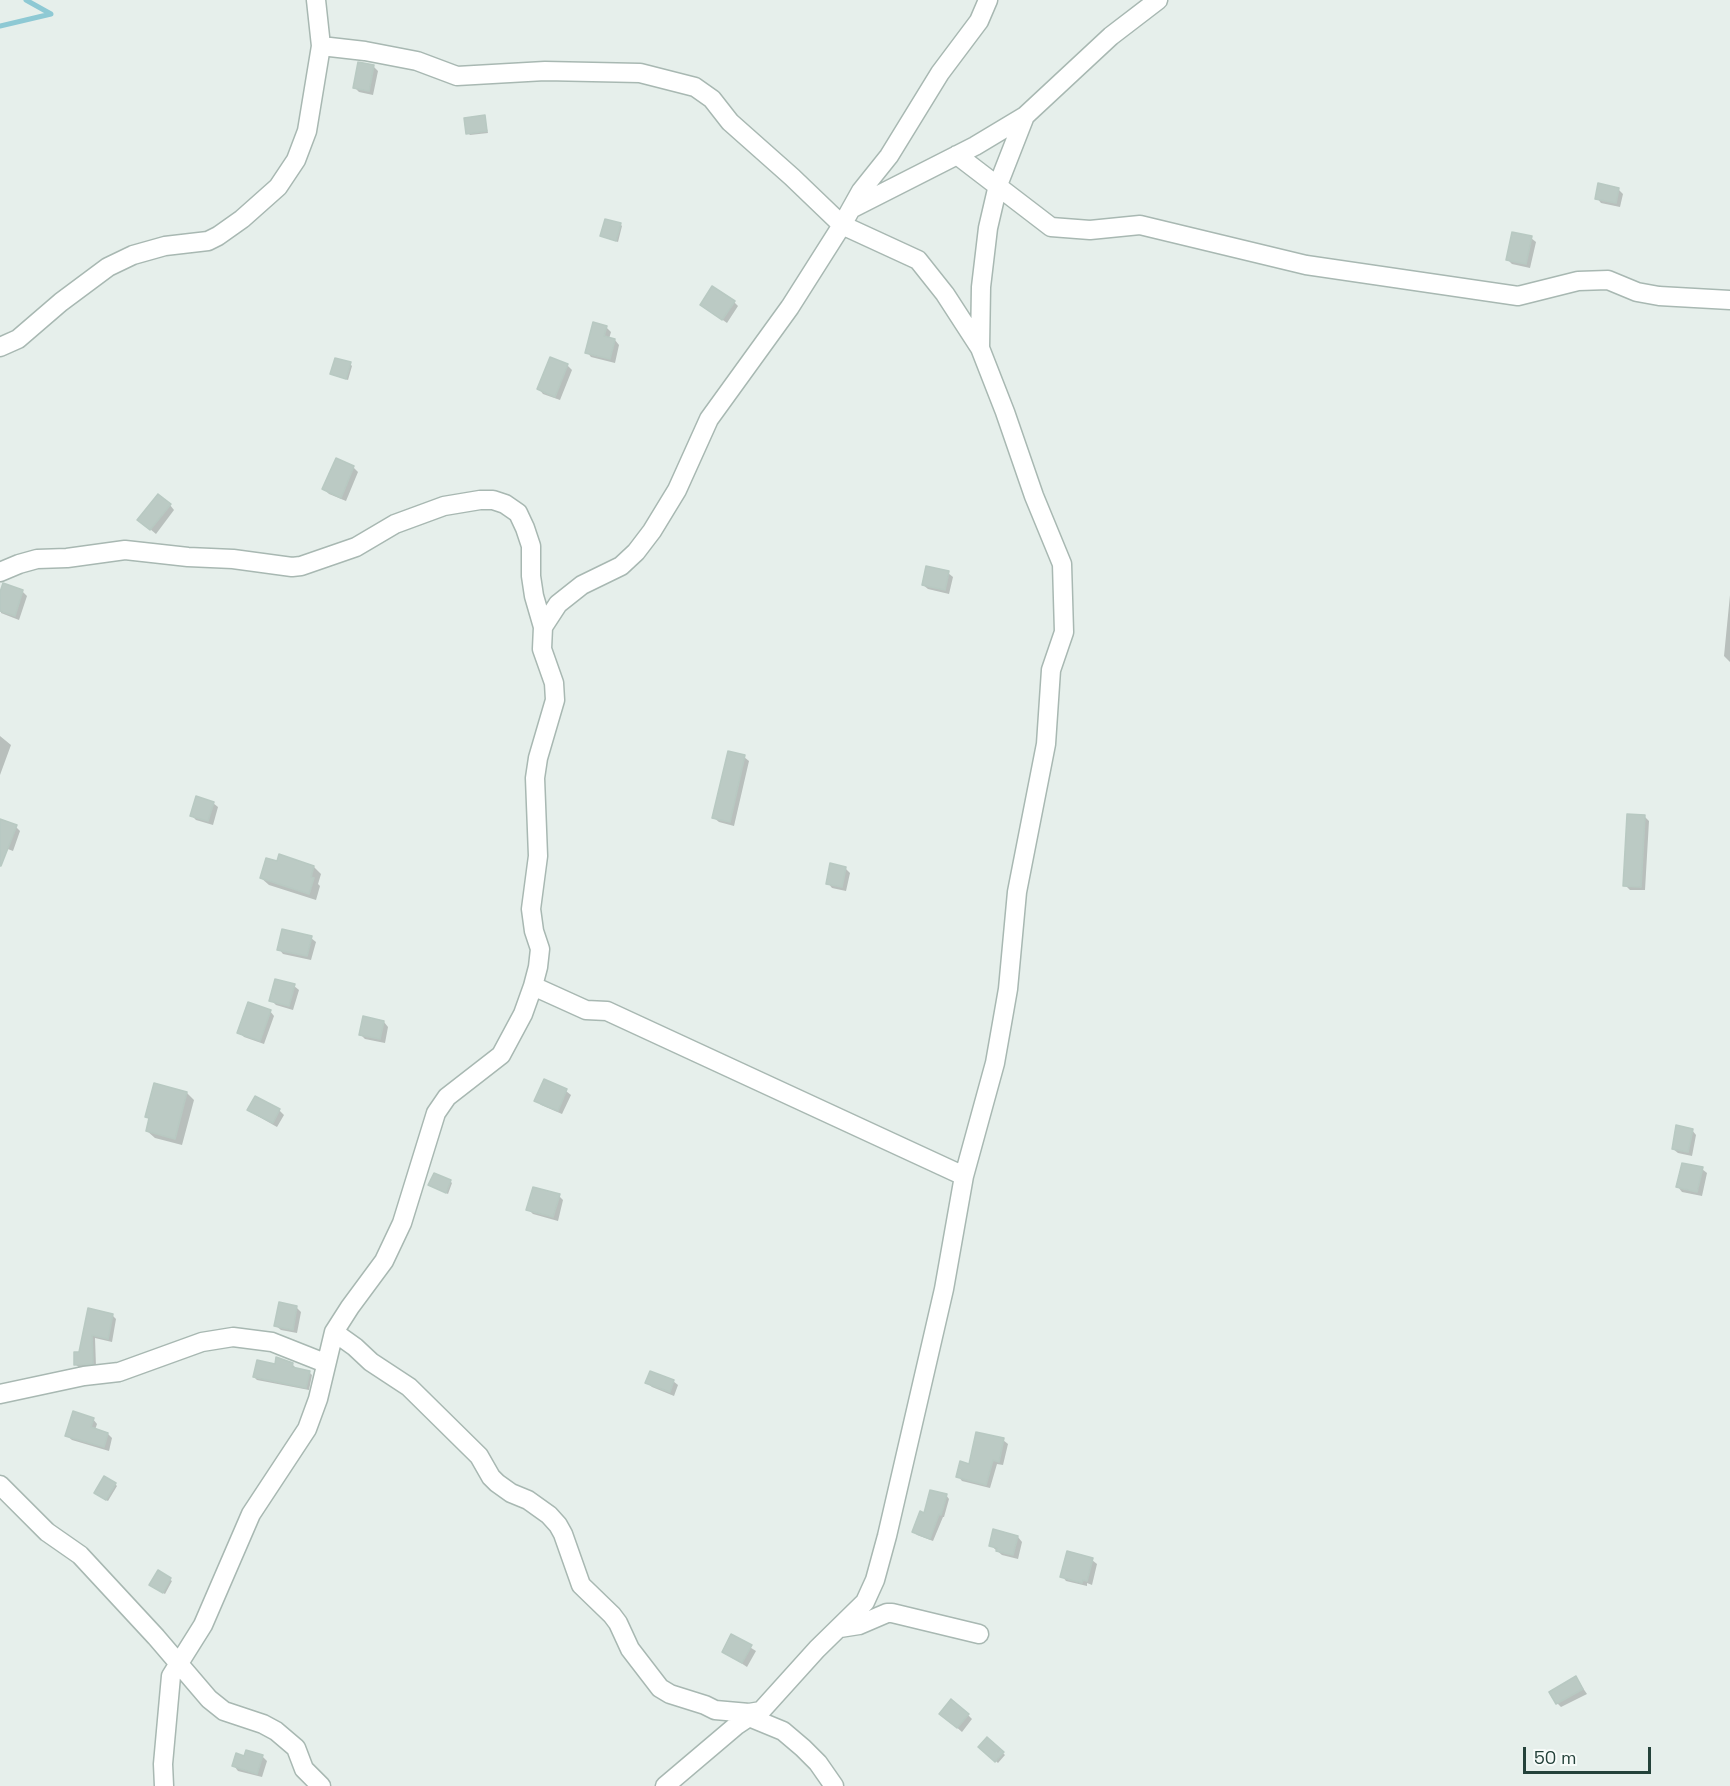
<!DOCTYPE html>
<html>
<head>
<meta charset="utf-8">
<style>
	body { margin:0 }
	#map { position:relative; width:1730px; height:1786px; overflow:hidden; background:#e6efeb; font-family:"Space Grotesk",sans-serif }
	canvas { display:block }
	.scale { position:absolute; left:1523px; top:1747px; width:128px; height:27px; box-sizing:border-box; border:3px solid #24423a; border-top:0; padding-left:8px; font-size:18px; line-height:21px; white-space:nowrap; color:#24423a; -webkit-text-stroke:4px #f7fbf9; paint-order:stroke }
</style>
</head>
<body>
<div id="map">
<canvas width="1730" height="1786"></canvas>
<div class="scale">50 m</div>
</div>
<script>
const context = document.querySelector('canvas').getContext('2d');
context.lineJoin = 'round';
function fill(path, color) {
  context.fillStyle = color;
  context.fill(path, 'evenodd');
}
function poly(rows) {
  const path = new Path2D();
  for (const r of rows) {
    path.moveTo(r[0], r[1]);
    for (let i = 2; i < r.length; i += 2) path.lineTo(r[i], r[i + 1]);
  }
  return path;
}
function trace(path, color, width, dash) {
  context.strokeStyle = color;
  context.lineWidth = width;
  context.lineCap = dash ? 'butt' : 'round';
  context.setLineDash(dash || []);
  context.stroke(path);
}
fill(poly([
	[373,66,378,71,373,95,359,92,355,88],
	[484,117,488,133,470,135,468,133],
	[1618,189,1623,194,1620,207,1601,203,1597,198],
	[620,224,622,226,618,242,602,236],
	[1531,238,1536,242,1530,268,1512,264,1507,259],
	[734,302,738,306,727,323,702,305],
	[606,327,611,332,609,339,615,340,619,345,615,363,591,357,587,352],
	[551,359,568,366,572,370,560,400,543,394,539,389],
	[350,364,352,366,348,380,332,374],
	[337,460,354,468,358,472,346,501,329,494,324,489],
	[170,505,174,510,156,534,144,524],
	[948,573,953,577,949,594,928,589,923,585],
	[22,591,27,596,19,620,1,613,0,597],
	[1730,595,1730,662,1724,656],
	[0,736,11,745,0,775],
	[744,757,749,761,734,826,719,822,714,818],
	[213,803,218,807,213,825,196,820,192,816],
	[1644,816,1649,821,1645,890,1630,890,1625,885],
	[0,820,16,827,20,831,13,851,0,846],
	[314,867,321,874,318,884,320,886,316,900,269,885,261,878],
	[845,868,850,873,846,891,832,888,828,883],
	[311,938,316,942,311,960,283,954,279,949],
	[294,986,299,990,293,1010,276,1005,271,1000],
	[270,1011,274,1016,264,1044,244,1037,239,1032],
	[384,1022,388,1027,385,1043,365,1039,360,1034],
	[566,1091,571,1095,562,1114,541,1105,536,1100],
	[187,1093,194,1100,182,1145,155,1138,147,1131,150,1120,147,1117],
	[249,1110,279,1110,284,1115,277,1127,254,1114],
	[1692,1130,1696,1135,1692,1156,1678,1153,1673,1149],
	[1702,1169,1707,1173,1702,1196,1682,1192,1678,1187],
	[450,1181,452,1183,448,1194,430,1185],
	[559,1196,563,1200,558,1221,533,1214,528,1209],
	[296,1307,301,1312,297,1333,281,1330,276,1326],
	[89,1310,112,1315,116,1319,112,1342,95,1338,96,1367,80,1368,76,1365,80,1354],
	[292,1364,295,1367,295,1370,309,1372,312,1375,309,1390,257,1380,254,1377,276,1365],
	[673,1381,678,1385,674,1396,652,1387,647,1383],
	[93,1419,97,1424,95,1430,108,1434,112,1438,109,1451,72,1440,67,1436],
	[1003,1440,1008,1444,1003,1465,997,1464,990,1488,962,1481,958,1476],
	[115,1484,117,1486,108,1501,97,1495],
	[946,1495,949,1499,944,1517,943,1517,933,1541,917,1535,913,1531,925,1515],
	[994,1531,1018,1537,1022,1542,1018,1559,1002,1555,990,1545],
	[1092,1560,1097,1564,1092,1585,1087,1583,1087,1586,1066,1581,1062,1576],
	[159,1572,172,1581,165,1594,153,1587],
	[732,1636,756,1651,747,1667,723,1651],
	[1576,1678,1587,1694,1561,1707,1557,1703],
	[968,1715,972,1719,962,1732,946,1718],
	[987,1739,1005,1755,998,1763,980,1747],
	[262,1756,267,1761,262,1777,238,1771,234,1766]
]), '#0003');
trace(poly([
	[0,26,51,14,26,0]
]), '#8ec9d4', 5);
const building = poly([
	[358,62,374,65,369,91,353,88,358,62],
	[485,115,487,131,466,134,464,118,485,115],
	[1598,183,1619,188,1616,203,1595,199,1598,183],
	[605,219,621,223,616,241,600,236,605,219],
	[1512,232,1532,236,1526,264,1506,260,1512,232],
	[712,286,735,301,722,320,700,305,712,286],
	[593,322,607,326,604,336,615,339,610,359,585,353,593,322],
	[550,357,568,364,555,397,537,389,550,357],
	[335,358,351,362,346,379,330,374,335,358],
	[336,458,354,466,341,498,322,489,336,458],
	[158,494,171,504,150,530,137,520,158,494],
	[926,566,949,571,945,590,922,585,926,566],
	[3,583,23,590,15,616,0,611,0,592,3,583],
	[728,751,745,755,730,822,712,818,728,751],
	[196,796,214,802,208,821,190,816,196,796],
	[1627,814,1645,815,1641,887,1623,886,1627,814],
	[0,819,17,825,1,866,0,866,0,819],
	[279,854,314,866,311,877,314,878,309,894,260,878,266,858,277,861,279,854],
	[830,863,846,867,842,887,826,884,830,863],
	[282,929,312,936,307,956,277,950,282,929],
	[275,979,295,984,289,1006,269,1001,275,979],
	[248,1002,271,1010,260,1041,237,1033,248,1002],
	[363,1016,384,1021,380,1039,359,1035,363,1016],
	[544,1079,567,1089,558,1111,534,1101,544,1079],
	[154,1083,187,1092,175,1139,146,1131,149,1118,145,1117,154,1083],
	[255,1096,280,1109,273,1123,247,1110,255,1096],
	[1676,1125,1693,1129,1688,1152,1672,1149,1676,1125],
	[1682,1163,1703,1167,1697,1192,1676,1187,1682,1163],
	[434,1173,451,1180,446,1193,428,1185,434,1173],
	[533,1187,560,1194,553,1217,526,1210,533,1187],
	[279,1302,297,1306,293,1330,274,1326,279,1302],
	[88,1308,113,1314,108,1339,92,1335,93,1364,74,1365,74,1352,79,1352,88,1308],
	[276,1357,293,1363,292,1367,310,1371,306,1388,253,1377,257,1360,275,1364,276,1357],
	[650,1371,674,1380,670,1392,645,1383,650,1371],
	[73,1411,94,1418,91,1427,108,1433,104,1447,65,1436,73,1411],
	[976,1432,1004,1438,999,1462,993,1460,986,1485,956,1477,960,1461,969,1464,976,1432],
	[104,1476,116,1483,106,1500,94,1493,104,1476],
	[930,1490,947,1494,941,1515,939,1514,930,1539,912,1532,920,1511,924,1513,930,1490],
	[993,1529,1018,1536,1013,1555,996,1551,997,1548,989,1546,993,1529],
	[1067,1551,1093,1558,1087,1581,1083,1580,1082,1583,1060,1577,1067,1551],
	[158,1570,171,1578,163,1593,149,1585,158,1570],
	[731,1634,752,1645,742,1663,722,1652,731,1634],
	[1576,1676,1583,1689,1556,1704,1549,1692,1576,1676],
	[951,1699,969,1714,957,1728,939,1714,951,1699],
	[987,1737,1004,1752,995,1762,978,1747,987,1737],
	[246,1750,263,1755,257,1774,232,1766,236,1753,244,1756,246,1750]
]);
fill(building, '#bbcac4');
trace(building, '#b8c9c2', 1.5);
const minor = poly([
	[321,46,365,51,417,61,457,76,545,71,640,73,695,87,712,99,730,122,792,177,842,225,918,260,945,294,980,348,1005,412,1034,496,1062,564,1064,632,1051,670,1046,744,1017,892,1008,989,995,1063,964,1176,944,1289,887,1536,875,1580,865,1602,817,1649,761,1711,749,1713,715,1710,705,1705,670,1694,660,1688,630,1649,618,1623,612,1615,581,1585,563,1534,558,1525,549,1515,528,1500,511,1493,497,1483,491,1477,479,1456,409,1387,371,1362,355,1347,334,1332],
	[957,155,1051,227,1090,230,1140,225,1306,265,1518,296,1578,281,1608,280,1637,292,1659,296,1730,300],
	[851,209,975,146,1025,116,1111,36,1158,0],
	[0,347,18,339,61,302,108,267,133,255,165,246,208,241,218,236,242,219,278,187,296,160,307,131,321,46,316,0],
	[980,348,981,287,988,228,998,185,1025,116],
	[0,572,19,564,37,559,67,558,125,550,188,557,233,559,292,567,301,566,356,547,395,524,444,506,480,500,493,500,505,504,518,513,525,528,531,546,531,576,534,596,543,627],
	[533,986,586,1010,607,1011,964,1176],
	[0,1394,84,1376,119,1372,202,1342,233,1337,272,1342,325,1363],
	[0,1485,47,1532,80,1555,156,1637,209,1699,224,1711,263,1724,276,1731,296,1748,304,1769,321,1786],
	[840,1628,859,1625,887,1613,892,1613,979,1634],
	[749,1717,783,1731,803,1748,818,1763,834,1786],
	[164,1786,163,1764,171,1676,203,1625,251,1514,307,1429,318,1399,334,1332,350,1307,384,1261,402,1223,436,1113,447,1097,501,1055,523,1014,533,986,538,967,540,949,534,931,531,909,538,856,535,778,538,758,555,700,554,683,542,649,543,627,558,604,582,585,621,566,636,552,652,531,677,490,709,419,790,307,842,225,861,191,889,156,940,73,979,21,988,0],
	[665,1786,737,1725,749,1717,749,1713]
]);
trace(minor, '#a8b8b2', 21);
trace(minor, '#fff', 18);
</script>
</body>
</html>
